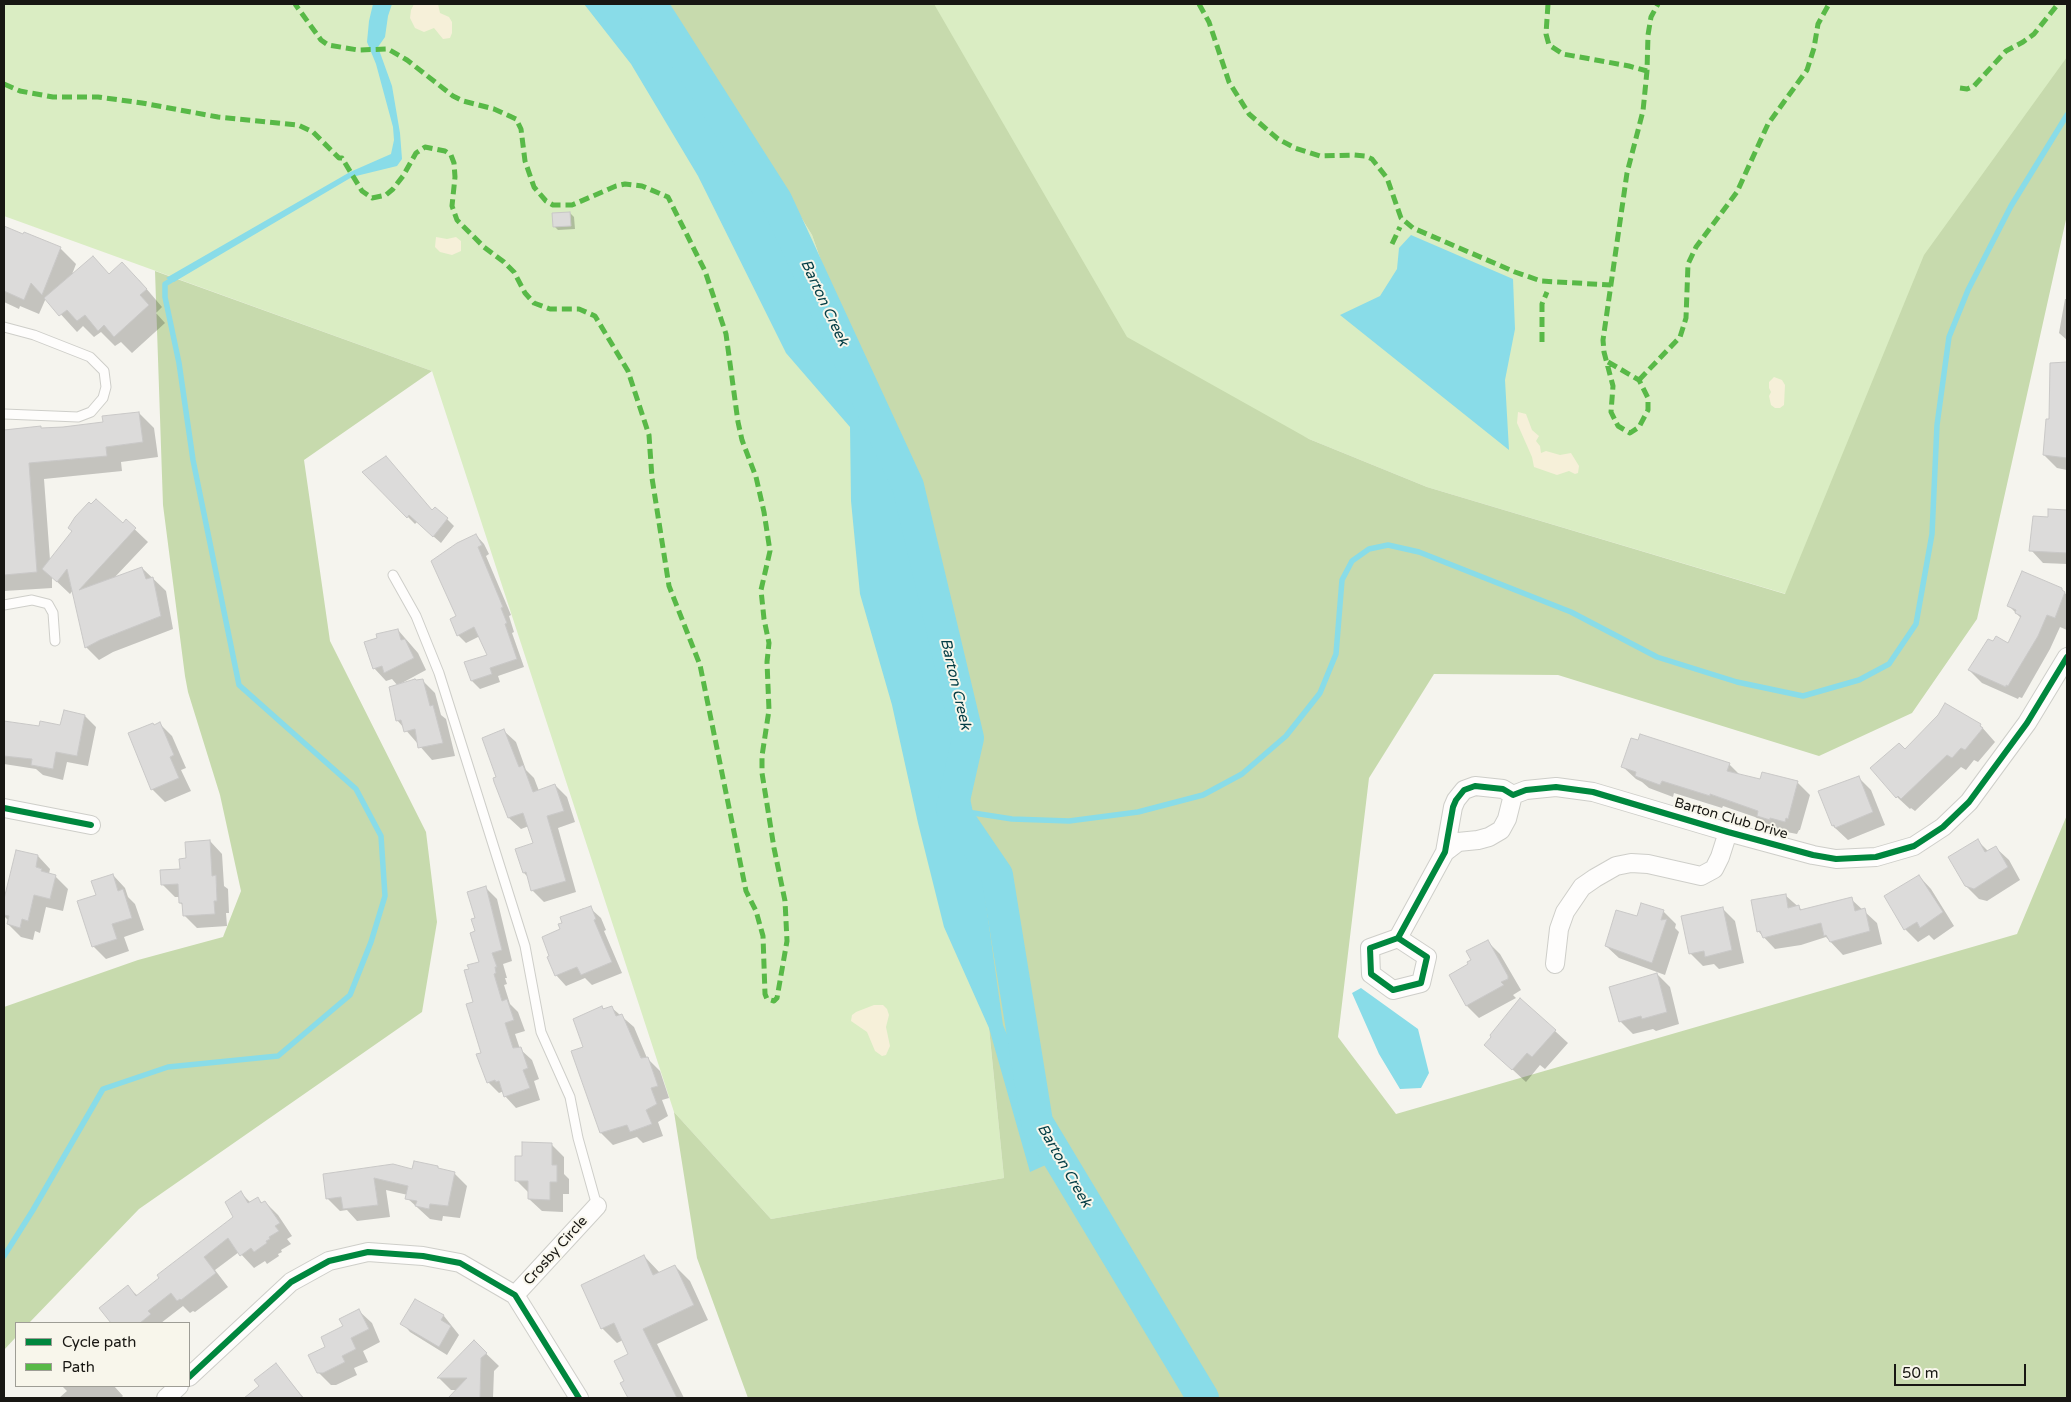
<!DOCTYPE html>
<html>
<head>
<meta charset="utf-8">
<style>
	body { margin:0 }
	#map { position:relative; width:2071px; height:1402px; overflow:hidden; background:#f5f4ee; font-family:"Varela Round",sans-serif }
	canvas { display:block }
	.frame { position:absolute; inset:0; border:5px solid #181713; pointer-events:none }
	.legend { position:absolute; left:15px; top:1322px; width:175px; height:65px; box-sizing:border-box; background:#f8f6eb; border:1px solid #9e9d95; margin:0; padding:6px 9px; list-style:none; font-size:15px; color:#181713 }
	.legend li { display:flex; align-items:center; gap:10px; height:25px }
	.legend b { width:25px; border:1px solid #9e9d95 }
	.scale { position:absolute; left:1894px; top:1364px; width:132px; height:22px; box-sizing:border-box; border:2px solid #181713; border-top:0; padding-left:6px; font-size:15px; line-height:18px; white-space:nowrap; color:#181713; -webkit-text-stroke:4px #f8f6eb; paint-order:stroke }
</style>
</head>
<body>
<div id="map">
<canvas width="2071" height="1402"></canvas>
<div class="frame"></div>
<ul class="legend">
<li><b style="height:6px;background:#00873e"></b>Cycle path</li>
<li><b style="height:6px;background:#58b947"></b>Path</li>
</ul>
<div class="scale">50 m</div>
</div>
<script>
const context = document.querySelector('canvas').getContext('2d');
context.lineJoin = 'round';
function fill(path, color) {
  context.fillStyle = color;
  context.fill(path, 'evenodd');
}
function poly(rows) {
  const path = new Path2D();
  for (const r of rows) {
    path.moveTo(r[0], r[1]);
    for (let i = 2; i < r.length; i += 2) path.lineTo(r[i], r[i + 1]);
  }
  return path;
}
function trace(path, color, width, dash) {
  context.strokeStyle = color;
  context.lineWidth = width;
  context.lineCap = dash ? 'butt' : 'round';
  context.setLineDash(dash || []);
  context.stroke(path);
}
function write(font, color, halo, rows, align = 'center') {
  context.font = font + ' "Varela Round",sans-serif';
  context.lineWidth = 4;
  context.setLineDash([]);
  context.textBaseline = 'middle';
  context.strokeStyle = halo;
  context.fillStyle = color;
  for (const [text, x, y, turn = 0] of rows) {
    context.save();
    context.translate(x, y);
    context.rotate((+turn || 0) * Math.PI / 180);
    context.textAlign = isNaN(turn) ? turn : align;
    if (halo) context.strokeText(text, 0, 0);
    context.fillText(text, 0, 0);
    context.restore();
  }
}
fill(poly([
	[4,4,669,4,812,235,936,591,983,902,989,1028,1004,1178,771,1219,674,1112,432,371,4,216],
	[799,4,2067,4,2067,168,1786,594,1427,487,1309,439,1028,311]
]), '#daedc3');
fill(poly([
	[669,4,934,4,1127,337,1309,439,1427,487,1785,594,1924,255,2067,57,2067,215,1977,619,1912,713,1819,756,1558,675,1434,674,1369,778,1338,1037,1396,1114,2017,934,2067,815,2067,1398,748,1398,697,1258,674,1112,771,1219,1004,1178,989,1028,983,902,936,591,812,235],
	[155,271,432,371,304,460,330,641,426,832,437,922,422,1012,139,1209,29,1323,16,1323,16,1337,4,1350,4,1007,138,960,223,937,241,891,220,795,188,692,185,676,163,505]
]), '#c7daad');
fill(poly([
	[414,4,438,4,440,13,449,17,452,22,452,33,450,38,443,39,434,28,424,32,415,28,410,18,411,10],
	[436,237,447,239,456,237,461,241,461,251,452,255,440,252,435,247],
	[1774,377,1782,380,1785,385,1784,405,1780,408,1775,408,1771,405,1769,396,1771,392,1769,388,1769,382],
	[1518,412,1526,414,1532,430,1539,436,1536,441,1540,446,1541,453,1546,451,1560,455,1571,453,1579,466,1578,473,1575,474,1569,471,1557,475,1534,467,1532,457,1517,423],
	[874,1005,883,1005,887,1009,889,1015,886,1027,890,1046,886,1055,882,1056,875,1051,867,1032,851,1021,852,1015,856,1012]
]), '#f6f0d9');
fill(poly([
	[373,4,392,4,388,16,385,37,378,47,392,86,400,133,402,159,397,166,352,177,174,282,166,278,350,172,391,154,394,140,393,127,376,64,367,42,369,21],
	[584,4,640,4,754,180,780,230,796,250,846,345,894,480,947,691,973,812,1003,1025,1059,1159,1030,1172,989,1028,944,927,918,823,892,705,860,594,851,501,850,427,786,353,698,176,631,64],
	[1411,235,1513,279,1515,329,1505,380,1509,450,1340,315,1380,296,1397,269,1399,248],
	[1361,988,1418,1029,1429,1073,1421,1088,1400,1089,1379,1054,1352,993]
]), '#89dce8');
fill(poly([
	[570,213,574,217,575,229,558,230,554,226],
	[4,226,24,236,60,248,76,264,71,277,110,275,139,280,162,307,156,313,165,323,132,353,121,342,115,346,101,332,94,337,83,326,77,332,46,298,39,314,20,306,19,309,4,302],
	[2065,299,2067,299,2067,470,2057,468,2044,455,2051,420,2051,364,2067,364,2067,340,2059,333],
	[139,413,154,428,158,457,121,462,122,471,44,479,50,560,123,525,126,521,148,542,114,578,142,568,166,591,173,629,113,652,99,660,86,647,73,590,70,594,52,577,52,588,4,591,4,430,40,427,42,429,105,423],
	[364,473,447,519,454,526,441,543,417,522,415,524],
	[2049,510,2067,511,2067,564,2043,563,2031,550,2049,518],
	[476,535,484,544,489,554,486,556,511,615,509,616,514,632,512,633,524,667,498,676,500,682,480,689,472,681,489,655,480,636,466,643,458,635,458,616],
	[2062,590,2067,595,2067,630,2060,627,2050,649,2022,698,2019,697,2018,699,1982,683,1969,670,2008,645,2022,619,2008,605],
	[398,630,418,653,426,670,400,684,400,685,422,680,435,693,441,715,446,719,455,756,432,760,397,720,398,686,392,679,386,681,374,668],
	[85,716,96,727,88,766,67,762,63,780,43,775,36,769,4,764,4,723,40,727,61,726],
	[160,724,172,736,186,768,181,770,191,791,165,802,152,789,155,726],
	[1980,725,1995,742,1978,762,1974,760,1966,770,1961,767,1915,811,1911,808,1910,809,1897,797,1905,750],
	[504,731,516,742,526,770,534,778,539,791,555,785,567,797,575,822,558,828,576,892,544,902,532,890,529,878,524,873,535,844,529,826,521,829,509,818,497,777],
	[1729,764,1741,776,1761,781,1797,782,1810,795,1800,830,1799,830,1797,834,1771,829,1764,822,1755,817,1723,806,1722,808,1674,793,1673,797,1649,788,1642,782,1636,779,1623,767],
	[1858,777,1871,790,1885,825,1848,840,1833,826,1820,792],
	[1977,840,1989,852,1996,848,2009,860,2020,880,1987,901,1979,899,1966,886],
	[210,841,222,854,224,886,228,889,229,913,226,913,227,926,197,928,184,915,184,906,180,903,180,897,175,897,162,884,181,870,187,860],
	[17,851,38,856,50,869,49,874,55,876,68,889,63,911,46,907,40,933,35,931,33,940,21,937,8,924,9,921,4,916,4,905],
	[113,875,125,888,128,897,135,904,144,930,124,937,129,951,106,959,93,946,97,896],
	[1919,876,1931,889,1954,926,1934,940,1929,935,1918,942,1905,929],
	[486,888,497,899,512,961,503,964,507,978,505,978,507,984,504,985,510,1004,518,1012,525,1031,515,1034,520,1049,532,1060,539,1079,534,1081,540,1100,516,1108,505,1096,504,1091,499,1093,488,1082,474,1002,481,963,476,932,476,919],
	[1785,895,1802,910,1851,899,1877,923,1882,944,1843,955,1826,937,1801,945,1775,949,1758,931],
	[584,908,585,910,590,908,601,918,606,930,604,931,622,973,592,985,585,978,566,986,556,975,564,923,562,918],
	[1722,908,1735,921,1744,963,1719,969,1714,964,1703,966,1690,953],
	[1663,911,1676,924,1675,928,1679,932,1665,975,1619,958,1606,946,1637,918],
	[1487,941,1500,954,1521,990,1513,995,1516,998,1479,1018,1467,1006,1470,965],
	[1657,974,1670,987,1679,1024,1656,1031,1653,1029,1633,1034,1621,1022,1611,988],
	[602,1007,605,1010,612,1008,634,1027,647,1058,660,1071,669,1098,662,1100,668,1116,658,1122,663,1136,643,1143,637,1137,613,1145,601,1133,585,1047],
	[1555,1031,1568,1043,1545,1069,1540,1065,1526,1082,1486,1045],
	[551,1144,564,1157,564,1174,569,1179,569,1194,563,1194,563,1212,542,1211,529,1199,529,1193,516,1180,523,1157],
	[437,1167,440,1170,455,1174,467,1186,460,1218,443,1216,442,1221,430,1219,407,1198,408,1195,386,1190,390,1217,357,1221,347,1210,340,1211,327,1198,324,1176],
	[241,1193,251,1203,258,1199,263,1204,265,1202,278,1215,292,1236,287,1239,291,1244,281,1250,282,1252,278,1254,279,1256,267,1264,265,1261,254,1268,239,1252,215,1270,228,1287,195,1312,193,1311,190,1313,183,1306,161,1323,113,1323,101,1308,128,1287,138,1296,235,1218],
	[644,1256,660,1273,675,1266,690,1281,708,1320,657,1344,684,1398,630,1398,626,1382,630,1354,623,1340,617,1343,602,1328],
	[416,1301,444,1316,459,1335,447,1355,410,1332,402,1323],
	[359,1311,372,1323,380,1342,363,1351,368,1362,354,1368,357,1375,336,1385,331,1385,318,1372,344,1327],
	[474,1342,499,1366,494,1371,493,1398,449,1398,457,1390,451,1390,439,1378],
	[275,1364,304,1398,246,1398,261,1387],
	[62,1386,114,1386,123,1396,121,1398,59,1398,67,1391]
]), '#0003');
trace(poly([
	[967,812,1012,819,1069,821,1138,812,1203,795,1242,774,1286,736,1320,693,1336,654,1342,580,1352,561,1369,549,1388,545,1419,552,1571,612,1657,657,1737,682,1803,696,1859,680,1889,664,1916,624,1932,534,1937,425,1949,337,1968,290,2011,206,2067,115],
	[4,1256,33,1210,103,1089,168,1067,278,1056,350,995,371,942,385,896,381,836,356,789,239,685,193,460,179,363,165,297,165,284,175,278]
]), '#89dce8', 5.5);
trace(poly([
	[651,4,776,200,908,486,968,738,952,809,997,875,1037,1122,1203,1398]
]), '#89dce8', 32);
const building = poly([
	[570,212,571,226,553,227,552,213,570,212],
	[4,226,23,234,24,232,61,247,42,295,31,283,24,300,4,291,4,226],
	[93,256,109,274,122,262,147,289,140,295,149,305,114,337,104,325,98,331,85,315,77,321,67,310,59,316,44,298,93,256],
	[2067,362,2067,458,2043,455,2046,419,2049,419,2050,363,2067,362],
	[139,412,143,442,106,447,107,456,29,463,37,572,4,575,4,430,41,426,41,428,63,427,103,422,102,416,139,412],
	[386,456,432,510,435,507,448,518,433,537,409,515,407,518,362,472,386,456],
	[96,499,123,523,126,519,136,528,79,590,142,567,146,579,153,577,161,616,100,640,85,648,67,569,57,582,42,569,72,531,68,528,75,517,89,502,91,504,96,499],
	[2048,509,2067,510,2067,553,2029,551,2033,516,2048,517,2048,509],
	[476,534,482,545,478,547,503,607,501,608,507,623,505,624,517,659,490,668,492,674,471,681,464,662,487,655,474,627,457,636,450,619,456,616,431,561,457,543,476,534],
	[2022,571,2062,588,2062,590,2065,592,2055,618,2047,615,2038,636,2008,686,2006,685,2006,687,1968,670,1988,639,1993,641,1996,636,2008,643,2021,616,2015,613,2016,610,2007,606,2022,571],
	[398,629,401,640,405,639,414,658,384,673,382,666,373,669,364,642,377,638,376,634,398,629],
	[415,679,416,680,423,679,430,706,433,705,443,743,418,748,415,729,404,732,401,720,396,721,389,687,415,679],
	[1945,703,1981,724,1980,726,1983,728,1965,750,1961,748,1952,758,1947,755,1901,799,1898,796,1896,798,1870,768,1899,743,1905,749,1938,715,1945,703],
	[64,710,85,715,77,756,56,752,53,769,31,765,32,759,4,756,4,721,39,726,40,721,60,725,64,710],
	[160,722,174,755,170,757,179,778,151,790,128,733,153,723,154,725,160,722],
	[504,729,519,767,523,765,533,792,555,784,564,811,547,816,566,881,531,891,526,872,523,873,515,849,533,843,523,813,508,818,494,782,493,778,496,777,482,738,504,729],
	[1640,734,1730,763,1727,771,1760,779,1762,772,1798,781,1788,819,1786,818,1785,822,1770,818,1770,820,1757,816,1758,811,1710,794,1710,796,1662,781,1660,785,1635,776,1636,772,1621,767,1631,738,1638,740,1640,734],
	[1859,776,1873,812,1835,828,1834,825,1832,826,1818,791,1859,776],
	[1978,839,1985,852,1996,846,2008,867,1974,889,1965,886,1948,857,1978,839],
	[210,840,212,876,216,875,217,901,214,901,215,914,183,916,182,903,179,903,178,884,161,885,160,870,180,869,179,859,186,858,185,842,210,840],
	[16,850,38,855,36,867,42,869,41,871,56,875,50,899,34,895,28,921,22,919,20,928,7,924,9,916,4,915,4,899,16,850],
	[113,874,118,891,123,889,132,918,112,924,117,939,92,947,77,901,96,895,91,881,113,874],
	[1919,875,1943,912,1920,928,1917,922,1904,930,1884,896,1919,875],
	[486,886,502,950,492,953,497,967,495,967,496,973,494,974,502,1001,507,999,514,1020,505,1023,513,1048,521,1047,528,1068,523,1070,530,1088,504,1097,499,1081,496,1082,495,1080,487,1083,476,1054,481,1053,466,1004,473,1002,464,970,469,969,467,965,479,962,470,933,475,931,471,919,475,918,467,892,486,886],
	[1786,894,1788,908,1799,905,1800,910,1852,897,1855,911,1865,908,1870,931,1830,942,1826,935,1824,936,1821,923,1763,938,1760,931,1757,932,1751,900,1786,894],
	[1641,903,1664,910,1661,920,1667,919,1652,963,1605,946,1616,910,1637,916,1641,903],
	[591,906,596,919,594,920,612,962,581,975,577,967,555,976,547,957,549,956,542,937,560,929,558,924,562,923,560,917,591,906],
	[1723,907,1732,950,1705,957,1704,951,1689,954,1681,916,1723,907],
	[1488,940,1508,976,1508,979,1501,982,1504,985,1466,1006,1449,975,1468,964,1467,962,1471,960,1466,951,1488,940],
	[1657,973,1667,1012,1642,1019,1641,1016,1619,1022,1609,987,1657,973],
	[1520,998,1556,1030,1532,1057,1527,1053,1512,1070,1484,1045,1491,1037,1490,1035,1520,998],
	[602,1006,603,1009,612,1006,616,1016,622,1014,641,1058,648,1057,658,1086,651,1088,657,1104,646,1110,652,1124,630,1132,627,1125,600,1133,571,1051,583,1047,573,1019,602,1006],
	[522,1142,552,1143,552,1165,557,1165,557,1182,550,1182,550,1200,528,1199,528,1181,515,1181,515,1156,522,1156,522,1142],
	[414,1161,438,1166,438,1168,455,1172,448,1206,430,1204,429,1209,415,1206,417,1201,405,1199,408,1186,374,1178,378,1205,343,1209,341,1197,326,1199,323,1174,393,1164,412,1169,414,1161],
	[241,1191,248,1203,258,1197,261,1203,265,1201,280,1223,275,1226,279,1231,269,1237,270,1239,266,1241,267,1243,254,1252,251,1248,240,1256,228,1238,204,1257,216,1273,181,1300,180,1299,177,1301,171,1293,148,1311,151,1314,140,1323,111,1323,99,1308,128,1285,136,1296,159,1278,157,1275,233,1217,225,1202,241,1191],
	[644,1255,653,1275,675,1265,694,1305,643,1329,677,1398,628,1398,620,1383,624,1381,614,1361,628,1354,614,1323,601,1329,581,1285,644,1255],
	[415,1299,444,1315,441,1320,451,1326,439,1347,400,1324,415,1299],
	[359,1309,369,1329,351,1338,356,1349,342,1356,345,1362,323,1373,317,1373,308,1355,325,1347,321,1337,343,1326,339,1319,359,1309],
	[474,1340,487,1353,481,1358,480,1398,448,1398,467,1378,437,1378,474,1340],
	[276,1363,303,1398,244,1398,259,1386,254,1380,276,1363]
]);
fill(building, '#dcdbda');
trace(building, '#c9c8c7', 1);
const lane = poly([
	[4,327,34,335,90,357,104,371,106,387,103,398,91,412,78,417,4,414],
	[393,575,416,616,439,673,525,946,541,1032,570,1097,578,1138,597,1206],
	[4,605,32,600,48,604,53,613,55,641]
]);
const street = poly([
	[4,808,91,825],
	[1445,852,1458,842,1478,840,1489,837,1501,830,1507,819,1513,795],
	[1398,938,1427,957,1421,983,1393,990,1371,974,1370,948,1398,938,1445,852,1453,807,1456,800,1464,790,1475,786,1503,789,1513,795,1526,790,1556,787,1593,792,1728,832,1813,855,1836,859,1876,857,1914,846,1943,827,1969,802,2027,723,2067,657],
	[1555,964,1559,929,1565,912,1582,887,1595,878,1616,866,1631,863,1648,864,1701,876,1714,869,1720,857,1728,832],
	[515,1295,597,1206],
	[189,1377,291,1282,329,1261,368,1252,423,1256,460,1263,515,1295,579,1398],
	[166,1398,179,1386]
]);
trace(lane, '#cecec9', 11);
trace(street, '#cecec9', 20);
trace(lane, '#fefdfc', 9);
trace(street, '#fefdfc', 18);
trace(poly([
	[1199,4,1209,22,1229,82,1249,114,1278,139,1295,148,1320,156,1354,155,1365,156,1372,159,1387,178,1401,218,1413,228,1515,272,1541,281,1611,285],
	[1548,4,1546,34,1549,45,1563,54,1629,66,1647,71],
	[4,84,20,91,53,97,98,97,142,103,218,117,298,125,313,132,339,158,342,158,362,191,372,198,386,195,393,189,403,176,416,153,425,147,445,151,451,155,454,163,455,177,452,206,457,220,484,247,504,262,514,272,525,293,534,303,550,309,579,309,595,316,628,371,649,435,652,478,669,586,700,665,746,891,756,911,763,936,765,994,767,999,774,1001,777,998,787,941,785,901,774,848,762,773,762,756,769,710,767,662,769,643,764,619,761,590,770,551,764,512,756,477,742,440,738,422,726,334,705,271,668,197,642,186,625,184,616,186,572,205,553,205,546,201,534,187,525,161,521,129,516,119,494,109,463,101,453,96,407,60,388,49,358,50,328,45,321,40,295,4],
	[1960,88,1967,89,1974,86,2006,51,2023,42,2034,34,2058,4],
	[1392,244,1400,227],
	[1542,342,1542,304,1547,292],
	[1608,362,1639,380,1648,398,1648,410,1639,427,1630,433,1618,426,1611,412,1613,386,1604,352,1603,340,1627,173,1643,111,1647,71,1648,35,1651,17,1658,4],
	[1639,380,1680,337,1686,318,1688,264,1696,247,1737,192,1768,124,1807,70,1814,48,1818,24,1829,4]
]), '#58b947', 5, [10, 5]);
trace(poly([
	[4,808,91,825],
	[1398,938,1427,957,1421,983,1393,990,1371,974,1370,948,1398,938,1445,852,1453,807,1456,800,1464,790,1475,786,1503,789,1513,795,1526,790,1556,787,1593,792,1728,832,1813,855,1836,859,1876,857,1914,846,1943,827,1969,802,2027,723,2067,657],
	[189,1377,291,1282,329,1261,368,1252,423,1256,460,1263,515,1295,579,1398]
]), '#00873e', 6);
write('14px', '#181713', '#f8f6eb', [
	["Barton Club Drive",1731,819,16],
	["Crosby Circle",556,1251,-48]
]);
write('italic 15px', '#033d45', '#f8f6eb', [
	["Barton Creek",824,303,65],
	["Barton Creek",955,684,77],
	["Barton Creek",1064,1166,60]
]);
</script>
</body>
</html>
